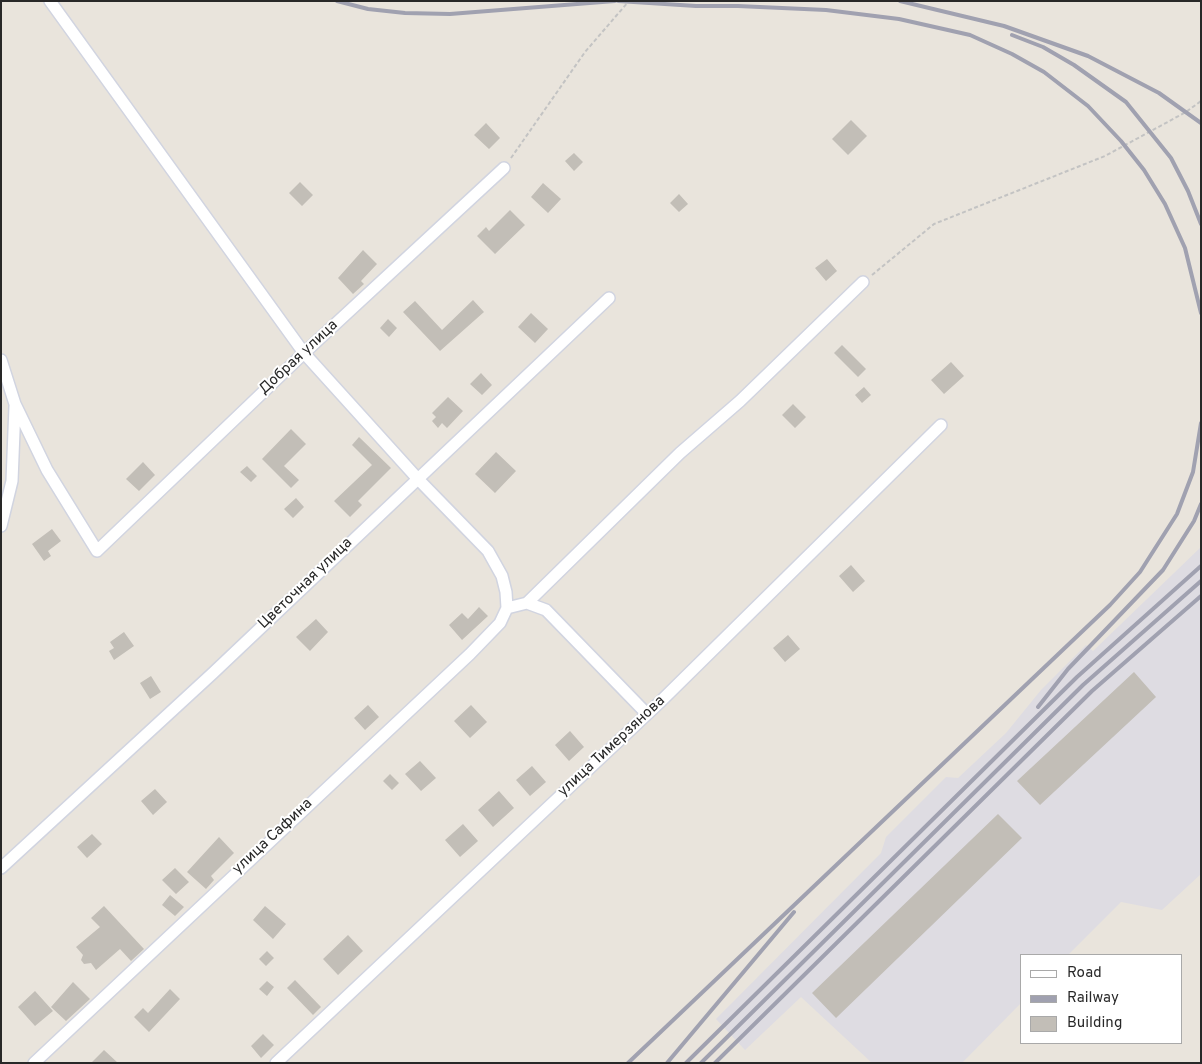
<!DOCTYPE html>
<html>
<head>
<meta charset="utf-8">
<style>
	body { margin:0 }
	#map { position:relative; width:1202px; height:1064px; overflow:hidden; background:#e9e4dc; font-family:Overpass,sans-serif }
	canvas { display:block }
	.frame { position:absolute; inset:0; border:2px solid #282828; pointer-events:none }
	.legend { position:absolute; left:1020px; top:954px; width:162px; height:90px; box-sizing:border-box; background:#fff; border:1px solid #a9a9a9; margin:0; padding:6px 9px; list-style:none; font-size:15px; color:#282828 }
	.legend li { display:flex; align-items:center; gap:10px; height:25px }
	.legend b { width:25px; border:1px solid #a9a9a9 }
</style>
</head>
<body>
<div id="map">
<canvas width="1202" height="1064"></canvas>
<div class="frame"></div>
<ul class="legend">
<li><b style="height:6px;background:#fff"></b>Road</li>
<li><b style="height:6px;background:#a0a1b0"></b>Railway</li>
<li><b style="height:14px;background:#c2beb7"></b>Building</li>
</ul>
</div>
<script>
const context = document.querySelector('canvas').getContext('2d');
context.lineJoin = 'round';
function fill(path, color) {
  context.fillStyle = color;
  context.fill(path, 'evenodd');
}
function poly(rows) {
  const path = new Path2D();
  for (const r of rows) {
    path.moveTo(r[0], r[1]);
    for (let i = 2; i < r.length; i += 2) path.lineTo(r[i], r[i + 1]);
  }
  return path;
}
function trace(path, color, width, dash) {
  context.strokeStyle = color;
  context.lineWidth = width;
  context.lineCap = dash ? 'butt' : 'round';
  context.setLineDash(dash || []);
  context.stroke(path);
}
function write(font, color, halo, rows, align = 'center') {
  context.font = font + ' Overpass,sans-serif';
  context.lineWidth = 4;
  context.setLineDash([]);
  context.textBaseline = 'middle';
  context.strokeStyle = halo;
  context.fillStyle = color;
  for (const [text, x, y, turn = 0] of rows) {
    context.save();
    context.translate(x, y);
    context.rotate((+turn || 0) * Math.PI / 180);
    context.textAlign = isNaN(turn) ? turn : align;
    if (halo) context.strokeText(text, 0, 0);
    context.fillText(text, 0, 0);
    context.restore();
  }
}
fill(poly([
	[1201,547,1201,874,1162,910,1121,902,1068,955,1021,955,1021,1003,962,1063,872,1063,801,997,745,1050,716,1019,881,853,886,837,946,777,958,778,1006,733,1041,690,1086,645,1093,651]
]), '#dedce2');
fill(poly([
	[851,120,867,136,848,155,832,139],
	[486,123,500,138,489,149,474,135],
	[574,153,583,162,574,171,565,161],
	[300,182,313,195,302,206,289,193],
	[543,183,561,199,548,213,531,197],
	[679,194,688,204,679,212,670,203],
	[510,210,525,225,495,254,477,236,486,227,489,231],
	[363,250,377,264,361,281,364,284,353,294,338,278],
	[827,259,837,271,826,281,815,268],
	[473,300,484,312,440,351,403,312,415,301,442,330],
	[531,313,548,329,535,343,518,327],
	[388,319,397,328,389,337,380,328],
	[842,345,866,369,858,377,834,353],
	[951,362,964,376,944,394,931,380],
	[481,373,492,385,482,395,470,384],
	[864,387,871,395,862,403,855,395],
	[448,397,463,411,447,428,442,423,438,428,432,421,436,417,432,413],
	[793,404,806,417,795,428,782,415],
	[291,429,306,444,284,466,299,480,291,488,262,459],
	[359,437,391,468,358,501,362,505,350,517,334,501,372,465,352,445],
	[496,452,516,471,495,493,475,474],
	[143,462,155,475,139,491,126,479],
	[247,466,257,476,251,482,240,472],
	[296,498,304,507,293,518,284,509],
	[52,529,61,541,48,551,51,556,44,561,32,544],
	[851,565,865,581,853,592,839,576],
	[479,607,488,616,462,640,449,625,462,613,468,619],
	[316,619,328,632,310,651,296,637],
	[124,632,134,646,114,660,109,651,114,648,110,642],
	[788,635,800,649,785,662,773,648],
	[1134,672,1156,697,1040,805,1017,781],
	[151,676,161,692,150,699,140,683],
	[368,705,379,717,365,730,354,718],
	[471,705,487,722,470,738,454,721],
	[570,731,584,747,569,761,555,745],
	[420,761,436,778,421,791,405,774],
	[532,766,546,782,530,796,516,780],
	[390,774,399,783,392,790,383,781],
	[155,789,167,802,153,815,141,801],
	[499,791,514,808,493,827,478,810],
	[998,814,1022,838,836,1018,812,993],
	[463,824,478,841,460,857,445,840],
	[92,834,102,844,87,858,77,847],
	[219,837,234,853,211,876,214,880,206,889,187,872],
	[175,868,189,882,176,894,162,880],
	[170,895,184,907,175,916,162,905],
	[104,906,144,949,131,961,120,949,96,970,91,963,84,964,81,960,83,955,76,947,100,927,91,918],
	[265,906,286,924,273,939,253,920],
	[348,935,363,951,338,975,323,959],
	[267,951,274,958,266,966,259,959],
	[295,980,321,1007,313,1015,287,988],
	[267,981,274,987,267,996,259,989],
	[73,982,90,999,66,1021,51,1007],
	[170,989,180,999,149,1032,134,1017,143,1008,148,1013],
	[35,991,53,1011,35,1026,18,1007],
	[263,1034,274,1045,261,1058,251,1046],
	[104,1050,118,1063,91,1063]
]), '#c2beb7');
const minor = poly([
	[1,360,15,404,47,470,97,551,304,353,504,168],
	[1,526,12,481,15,406],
	[527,603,546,610,647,714],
	[507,608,527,603,680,453,740,401,863,282],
	[1,868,213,673,609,298],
	[34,1063,470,654,500,623,507,608,506,592,502,576,488,551,417,478,304,353,50,1],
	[276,1063,659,703,941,425]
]);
trace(minor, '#d1d4e0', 14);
trace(poly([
	[511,158,585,52,629,1],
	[872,275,934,224,1105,156,1186,112,1201,101]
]), '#c3c3c3', 2, [4, 2.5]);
trace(minor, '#fff', 11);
trace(poly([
	[337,1,368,9,405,13,450,14,615,1],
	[618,1,696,6,738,6,826,10,899,19,970,35,1012,54,1044,72,1088,106,1121,141,1144,170,1165,204,1185,248,1201,313],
	[900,1,1004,26,1088,56,1159,93,1201,123],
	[1012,35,1043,47,1074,65,1126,102,1171,158,1188,191,1201,224],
	[1038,707,1068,669,1163,570,1194,521,1201,504],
	[628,1063,1110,605,1140,572,1177,514,1193,472,1201,423],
	[667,1063,794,912],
	[686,1063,1077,677,1201,566],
	[701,1063,1083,685,1201,581],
	[715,1063,1092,691,1201,596]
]), '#a0a1b0', 4);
write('15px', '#282828', '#fff', [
	["Добрая улица",299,358,-43],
	["Цветочная улица",306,584,-44],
	["улица Тимерзянова",612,747,-43],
	["улица Сафина",273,837,-43]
]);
</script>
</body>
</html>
